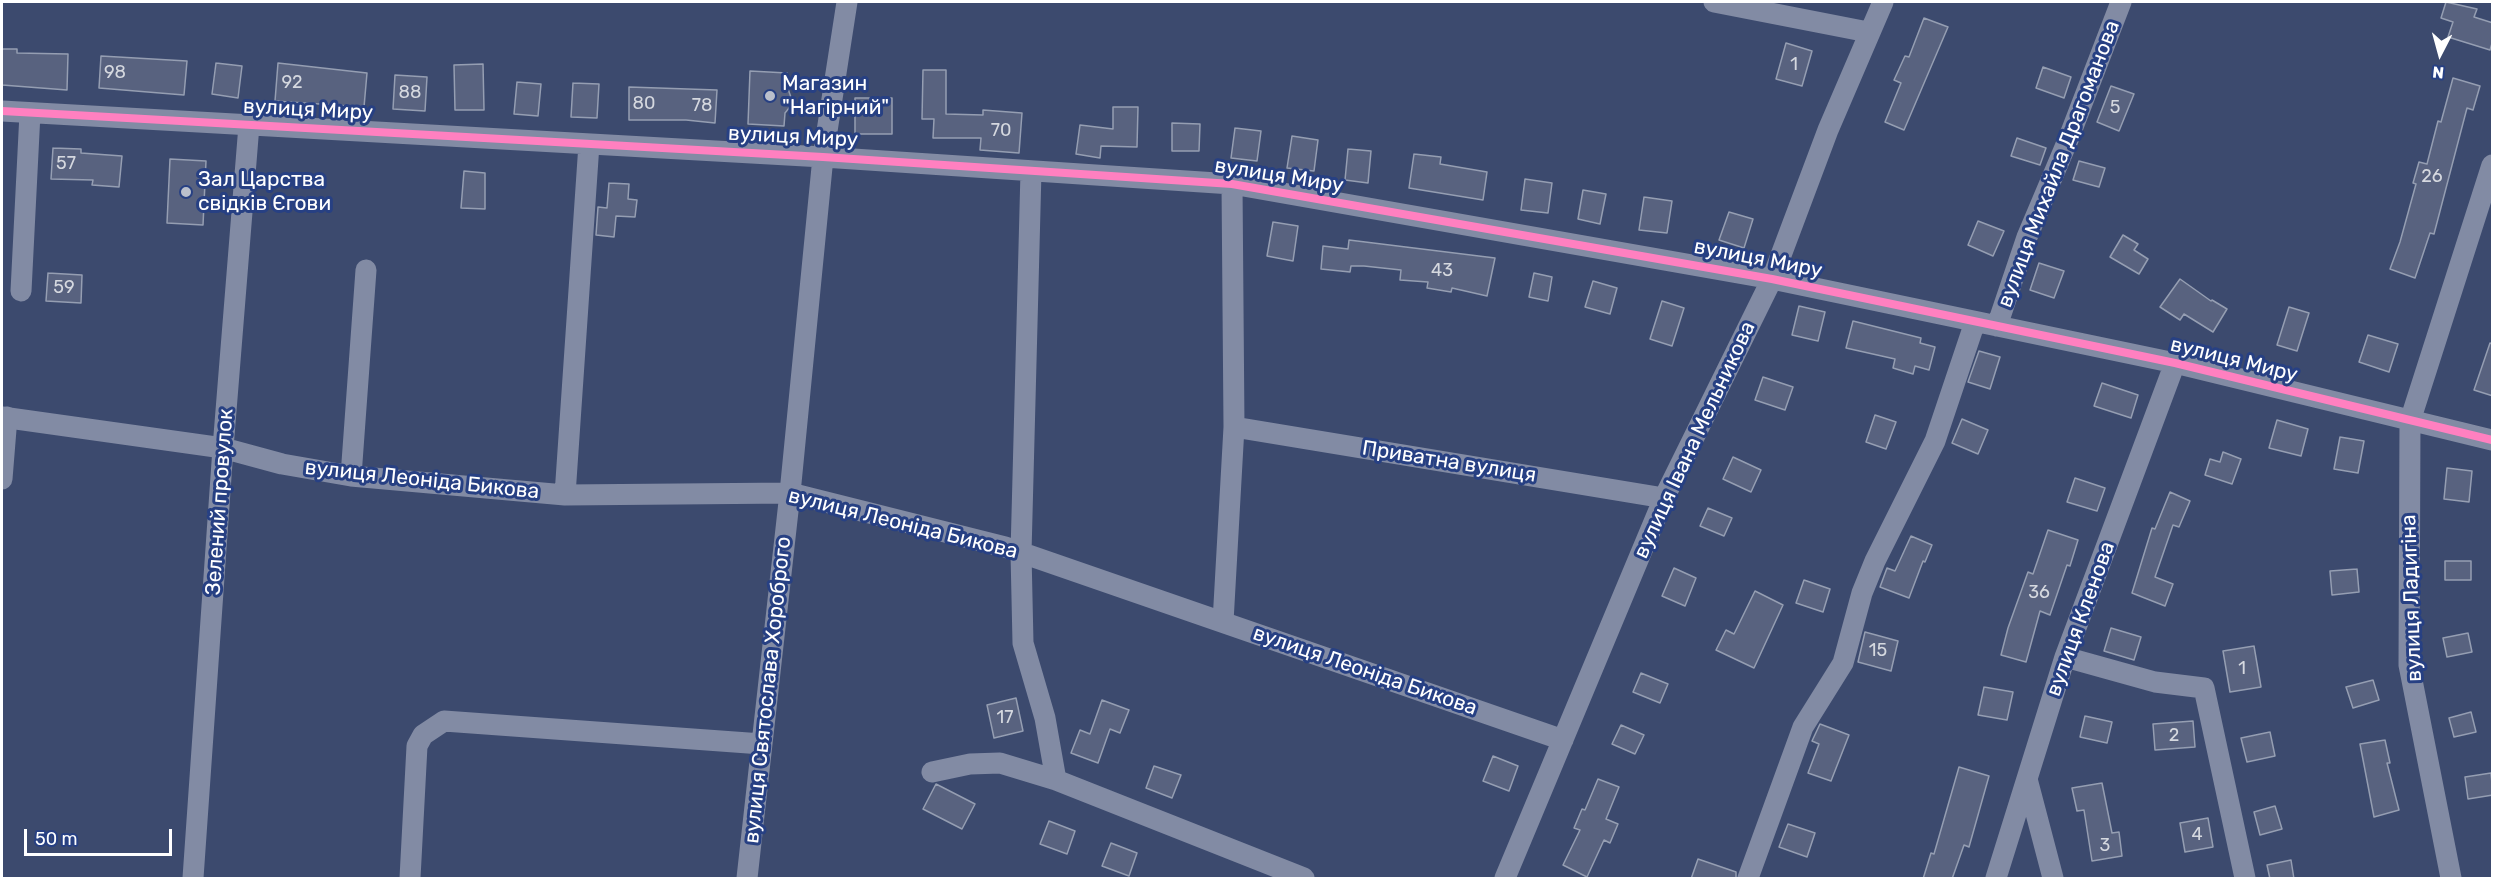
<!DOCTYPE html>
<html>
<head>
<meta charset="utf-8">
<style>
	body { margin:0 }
	#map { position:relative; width:2494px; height:880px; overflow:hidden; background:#3c4a6e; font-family:Rubik,sans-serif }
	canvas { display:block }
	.frame { position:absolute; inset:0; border:3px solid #fff; pointer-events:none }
	.north { position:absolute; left:2410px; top:24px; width:60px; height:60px; -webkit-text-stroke:4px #274083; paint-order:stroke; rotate:186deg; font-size:16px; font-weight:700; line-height:24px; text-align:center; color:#fff }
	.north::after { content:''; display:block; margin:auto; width:21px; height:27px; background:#fff; clip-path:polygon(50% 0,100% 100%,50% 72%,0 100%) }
	.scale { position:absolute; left:24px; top:829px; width:148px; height:27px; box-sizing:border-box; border:3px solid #fff; border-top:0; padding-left:8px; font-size:18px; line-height:21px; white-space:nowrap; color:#fff; -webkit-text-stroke:4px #274083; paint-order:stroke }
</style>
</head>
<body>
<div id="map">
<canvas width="2494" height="880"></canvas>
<div class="frame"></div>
<div class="north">N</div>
<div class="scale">50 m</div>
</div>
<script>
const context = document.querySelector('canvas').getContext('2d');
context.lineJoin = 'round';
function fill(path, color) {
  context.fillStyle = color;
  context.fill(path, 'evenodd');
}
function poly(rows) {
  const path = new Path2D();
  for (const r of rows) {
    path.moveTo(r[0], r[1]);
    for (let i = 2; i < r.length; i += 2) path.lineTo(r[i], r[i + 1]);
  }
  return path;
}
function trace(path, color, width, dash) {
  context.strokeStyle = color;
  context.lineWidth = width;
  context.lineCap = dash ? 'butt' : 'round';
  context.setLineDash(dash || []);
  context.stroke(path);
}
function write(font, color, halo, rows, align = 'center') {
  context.font = font + ' Rubik,sans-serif';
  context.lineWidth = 6;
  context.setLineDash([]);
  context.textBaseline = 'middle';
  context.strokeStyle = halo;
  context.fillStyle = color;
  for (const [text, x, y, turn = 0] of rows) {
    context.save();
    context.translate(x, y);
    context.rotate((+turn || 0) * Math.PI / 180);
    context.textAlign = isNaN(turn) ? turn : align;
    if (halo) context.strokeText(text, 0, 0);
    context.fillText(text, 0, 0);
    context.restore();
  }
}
const building = poly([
	[2446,2,2477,9,2474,17,2493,23,2493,40,2490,50,2448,37,2453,22,2441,18,2446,2],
	[1924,18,1948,27,1904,130,1885,122,1901,83,1894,80,1905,56,1909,57,1924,18],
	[1786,43,1812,51,1802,86,1776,79,1786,43],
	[2,49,17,49,17,53,68,54,67,90,2,85,2,49],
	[101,56,187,61,184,95,99,88,101,56],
	[216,63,242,66,238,98,212,94,216,63],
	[278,63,367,73,364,107,275,101,278,63],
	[483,64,484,110,455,110,454,65,483,64],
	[2043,67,2071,77,2064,98,2036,88,2043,67],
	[923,70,946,70,946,114,983,115,983,110,1022,113,1019,153,980,150,981,138,933,138,934,119,922,119,923,70],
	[750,71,787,73,787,86,793,103,785,113,784,126,748,124,750,71],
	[395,75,427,77,425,111,393,109,395,75],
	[2453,78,2480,86,2473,110,2467,108,2434,234,2430,233,2415,278,2390,269,2400,242,2416,184,2413,183,2419,162,2427,164,2438,121,2441,122,2453,78],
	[517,82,541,84,538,116,514,114,517,82],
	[573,83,599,84,597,118,571,117,573,83],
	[2111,86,2134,94,2119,131,2097,122,2111,86],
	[629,87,717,90,715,123,686,120,629,120,629,87],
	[855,98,892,98,892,134,855,134,855,98],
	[1113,107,1138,107,1137,147,1101,146,1100,158,1076,154,1080,125,1113,129,1113,107],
	[1172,123,1200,124,1199,151,1172,151,1172,123],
	[1235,128,1261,131,1257,161,1231,158,1235,128],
	[1292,136,1318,140,1314,171,1287,168,1292,136],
	[2017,138,2046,148,2040,165,2011,156,2017,138],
	[53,148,81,149,81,153,122,156,119,187,92,185,93,180,51,179,53,148],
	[1348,149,1371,151,1368,183,1345,180,1348,149],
	[1414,154,1441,157,1440,164,1487,172,1483,200,1409,188,1414,154],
	[170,159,206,161,203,225,167,223,170,159],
	[2079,161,2105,168,2099,187,2073,180,2079,161],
	[464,171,485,173,485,209,461,208,464,171],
	[1525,179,1552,183,1548,213,1521,210,1525,179],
	[609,183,629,184,628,199,637,200,635,217,616,216,614,237,596,235,598,207,607,208,609,183],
	[1583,190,1606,194,1600,224,1578,219,1583,190],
	[1644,197,1672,201,1667,233,1639,230,1644,197],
	[1729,212,1753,219,1744,248,1719,240,1729,212],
	[1978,221,2004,231,1993,256,1968,245,1978,221],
	[1273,222,1298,226,1293,261,1267,256,1273,222],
	[2123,235,2138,244,2134,250,2148,259,2139,274,2110,257,2123,235],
	[1349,240,1495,258,1487,296,1452,288,1451,292,1427,288,1428,282,1400,280,1401,270,1364,266,1351,266,1350,272,1321,269,1323,246,1348,249,1349,240],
	[2039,263,2064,271,2054,298,2030,290,2039,263],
	[48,273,82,275,81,303,46,301,48,273],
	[1534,273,1552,277,1548,301,1529,297,1534,273],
	[2180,279,2211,301,2212,300,2227,309,2213,332,2184,314,2180,320,2160,307,2180,279],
	[1593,281,1617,288,1610,314,1585,307,1593,281],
	[1662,301,1684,308,1672,346,1650,339,1662,301],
	[1799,306,1825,312,1818,341,1792,335,1799,306],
	[2289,307,2309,313,2297,351,2277,345,2289,307],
	[1853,321,1921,338,1920,343,1935,347,1929,370,1915,366,1913,374,1893,368,1895,359,1846,348,1853,321],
	[2368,335,2398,344,2389,372,2359,362,2368,335],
	[2490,343,2493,344,2493,396,2474,390,2490,343],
	[1979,351,2000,357,1990,389,1968,382,1979,351],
	[1763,377,1793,387,1785,410,1755,400,1763,377],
	[2102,383,2138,395,2131,418,2094,406,2102,383],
	[1875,415,1896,422,1886,449,1866,442,1875,415],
	[1962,419,1988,430,1978,454,1952,443,1962,419],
	[2277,420,2308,429,2301,456,2269,448,2277,420],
	[2340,437,2364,441,2358,473,2334,469,2340,437],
	[2223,452,2241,459,2232,484,2205,475,2210,459,2220,462,2223,452],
	[1733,457,1761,470,1751,492,1723,479,1733,457],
	[2447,468,2472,471,2469,502,2444,499,2447,468],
	[2075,478,2105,488,2097,511,2067,502,2075,478],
	[2170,492,2190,501,2179,527,2173,525,2155,577,2173,584,2165,606,2132,593,2152,528,2155,529,2170,492],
	[1708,508,1732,518,1724,536,1700,526,1708,508],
	[2048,530,2078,540,2070,566,2067,565,2050,615,2040,611,2026,662,2001,655,2008,628,2028,572,2033,574,2048,530],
	[1911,536,1932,545,1925,562,1923,561,1909,598,1880,587,1887,568,1895,571,1911,536],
	[2445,561,2471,561,2471,580,2445,580,2445,561],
	[1674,568,1696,578,1685,606,1662,596,1674,568],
	[2357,569,2359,592,2332,595,2330,571,2357,569],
	[1804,580,1830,589,1823,612,1796,603,1804,580],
	[1755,591,1783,605,1754,668,1716,650,1726,630,1734,634,1755,591],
	[2111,628,2141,637,2134,660,2104,651,2111,628],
	[1865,632,1898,641,1891,671,1858,662,1865,632],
	[2468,633,2472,652,2447,657,2443,638,2468,633],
	[2254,646,2261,687,2230,692,2223,651,2254,646],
	[1641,673,1668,684,1660,703,1633,692,1641,673],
	[2373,680,2379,700,2353,708,2346,687,2373,680],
	[1984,687,2013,692,2007,720,1978,715,1984,687],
	[1016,698,1023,731,994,738,987,705,1016,698],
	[1102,700,1129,710,1120,733,1110,729,1098,763,1071,753,1080,730,1090,734,1102,700],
	[2471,712,2476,732,2454,737,2449,718,2471,712],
	[2085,716,2112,722,2107,743,2080,737,2085,716],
	[2193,721,2195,747,2155,750,2153,724,2193,721],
	[1820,724,1849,735,1831,781,1808,773,1819,744,1812,741,1820,724],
	[1621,725,1644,735,1635,754,1612,744,1621,725],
	[2270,732,2275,756,2247,762,2241,738,2270,732],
	[2385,740,2390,763,2387,763,2399,810,2374,817,2360,744,2385,740],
	[1493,756,1518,766,1509,791,1483,781,1493,756],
	[1154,766,1181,775,1172,798,1146,788,1154,766],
	[1959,767,1989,776,1969,847,1964,845,1952,879,1923,879,1931,853,1934,854,1959,767],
	[2491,773,2493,795,2468,799,2465,777,2491,773],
	[1598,779,1619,787,1606,819,1618,824,1610,843,1604,840,1587,877,1563,865,1580,830,1574,828,1582,809,1585,810,1598,779],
	[2102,783,2112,833,2119,832,2122,856,2092,861,2084,810,2077,811,2072,788,2102,783],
	[936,784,975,804,962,829,923,809,936,784],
	[2275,806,2282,829,2260,835,2254,812,2275,806],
	[2208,818,2213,847,2185,852,2180,823,2208,818],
	[1049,821,1075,831,1067,854,1040,844,1049,821],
	[1788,824,1815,833,1807,857,1779,847,1788,824],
	[1111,843,1137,853,1129,876,1102,866,1111,843],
	[1698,859,1736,872,1736,879,1691,879,1698,859],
	[2291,860,2294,879,2270,879,2267,865,2291,860]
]);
fill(building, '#58627f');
trace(building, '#959eb2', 1.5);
trace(poly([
	[1714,2,1868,32],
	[2,111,823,157,1232,184,1772,279,2175,363,2492,440],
	[1031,171,1021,553,1023,643,1045,718,1056,780],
	[21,291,30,113],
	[1997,326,2027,237,2068,140,2121,2],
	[2,417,223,448,282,464,351,476,565,495,790,493,1005,547,1563,740],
	[1234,427,1664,498],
	[351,476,366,270],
	[2,479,7,417],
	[565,495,589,144],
	[1223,622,1234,427,1232,184],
	[2065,657,2155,682,2204,688,2245,878],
	[932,772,970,764,1000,763,1056,780,1304,878],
	[2027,779,2053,878],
	[193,878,223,448,249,125],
	[410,878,417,746,423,735,444,721,762,744],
	[747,878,790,493,823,157,847,2],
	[1505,878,1664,498,1772,279,1828,130,1883,2],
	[1748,878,1803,727,1843,663,1862,593,1875,561,1935,441,1975,322],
	[1996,878,2065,657,2175,363],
	[2451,878,2409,665,2410,421,2492,165]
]), '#828ba4', 21);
trace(poly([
	[2,111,823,157,1232,184,1772,279,2175,363,2492,440]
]), '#ff80c0', 8);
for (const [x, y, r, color] of [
	[770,96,6,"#bbc0cc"],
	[186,192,6,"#bbc0cc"]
]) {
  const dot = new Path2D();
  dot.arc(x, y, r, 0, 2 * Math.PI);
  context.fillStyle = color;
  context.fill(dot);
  trace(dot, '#274083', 2);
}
write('18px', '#d5d8df', null, [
	["1",1794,65],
	["98",115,73],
	["92",292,83],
	["88",410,93],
	["80",644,104],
	["78",702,106],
	["5",2115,108],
	["70",1001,131],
	["57",66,164],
	["26",2432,177],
	["43",1442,271],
	["59",64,288],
	["36",2039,593],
	["15",1878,651],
	["1",2242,669],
	["17",1005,718],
	["2",2174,736],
	["4",2197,835],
	["3",2105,846]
]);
write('21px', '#fff', '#274083', [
	["Магазин",782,84],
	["\"Нагірний\"",782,108],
	["Зал Царства",198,180],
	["свідків Єгови",198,204]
], 'left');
write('21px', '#fff', '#274083', [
	["вулиця Миру",308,110,3],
	["вулиця Миру",793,137,3],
	["вулиця Михайла Драгоманова",2059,164,-69],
	["вулиця Миру",1279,176,9],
	["вулиця Миру",1758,259,11],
	["вулиця Миру",2234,360,14],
	["вулиця Івана Мельникова",1695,440,-65],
	["Приватна вулиця",1449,462,9],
	["вулиця Леоніда Бикова",422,480,6],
	["Зелений провулок",220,502,-86],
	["вулиця Леоніда Бикова",903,524,14],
	["вулиця Ладигіна",2412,598,-92],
	["вулиця Кленова",2081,619,-70],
	["вулиця Леоніда Бикова",1365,671,19],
	["вулиця Святослава Хороброго",768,690,-84]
]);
</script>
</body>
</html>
